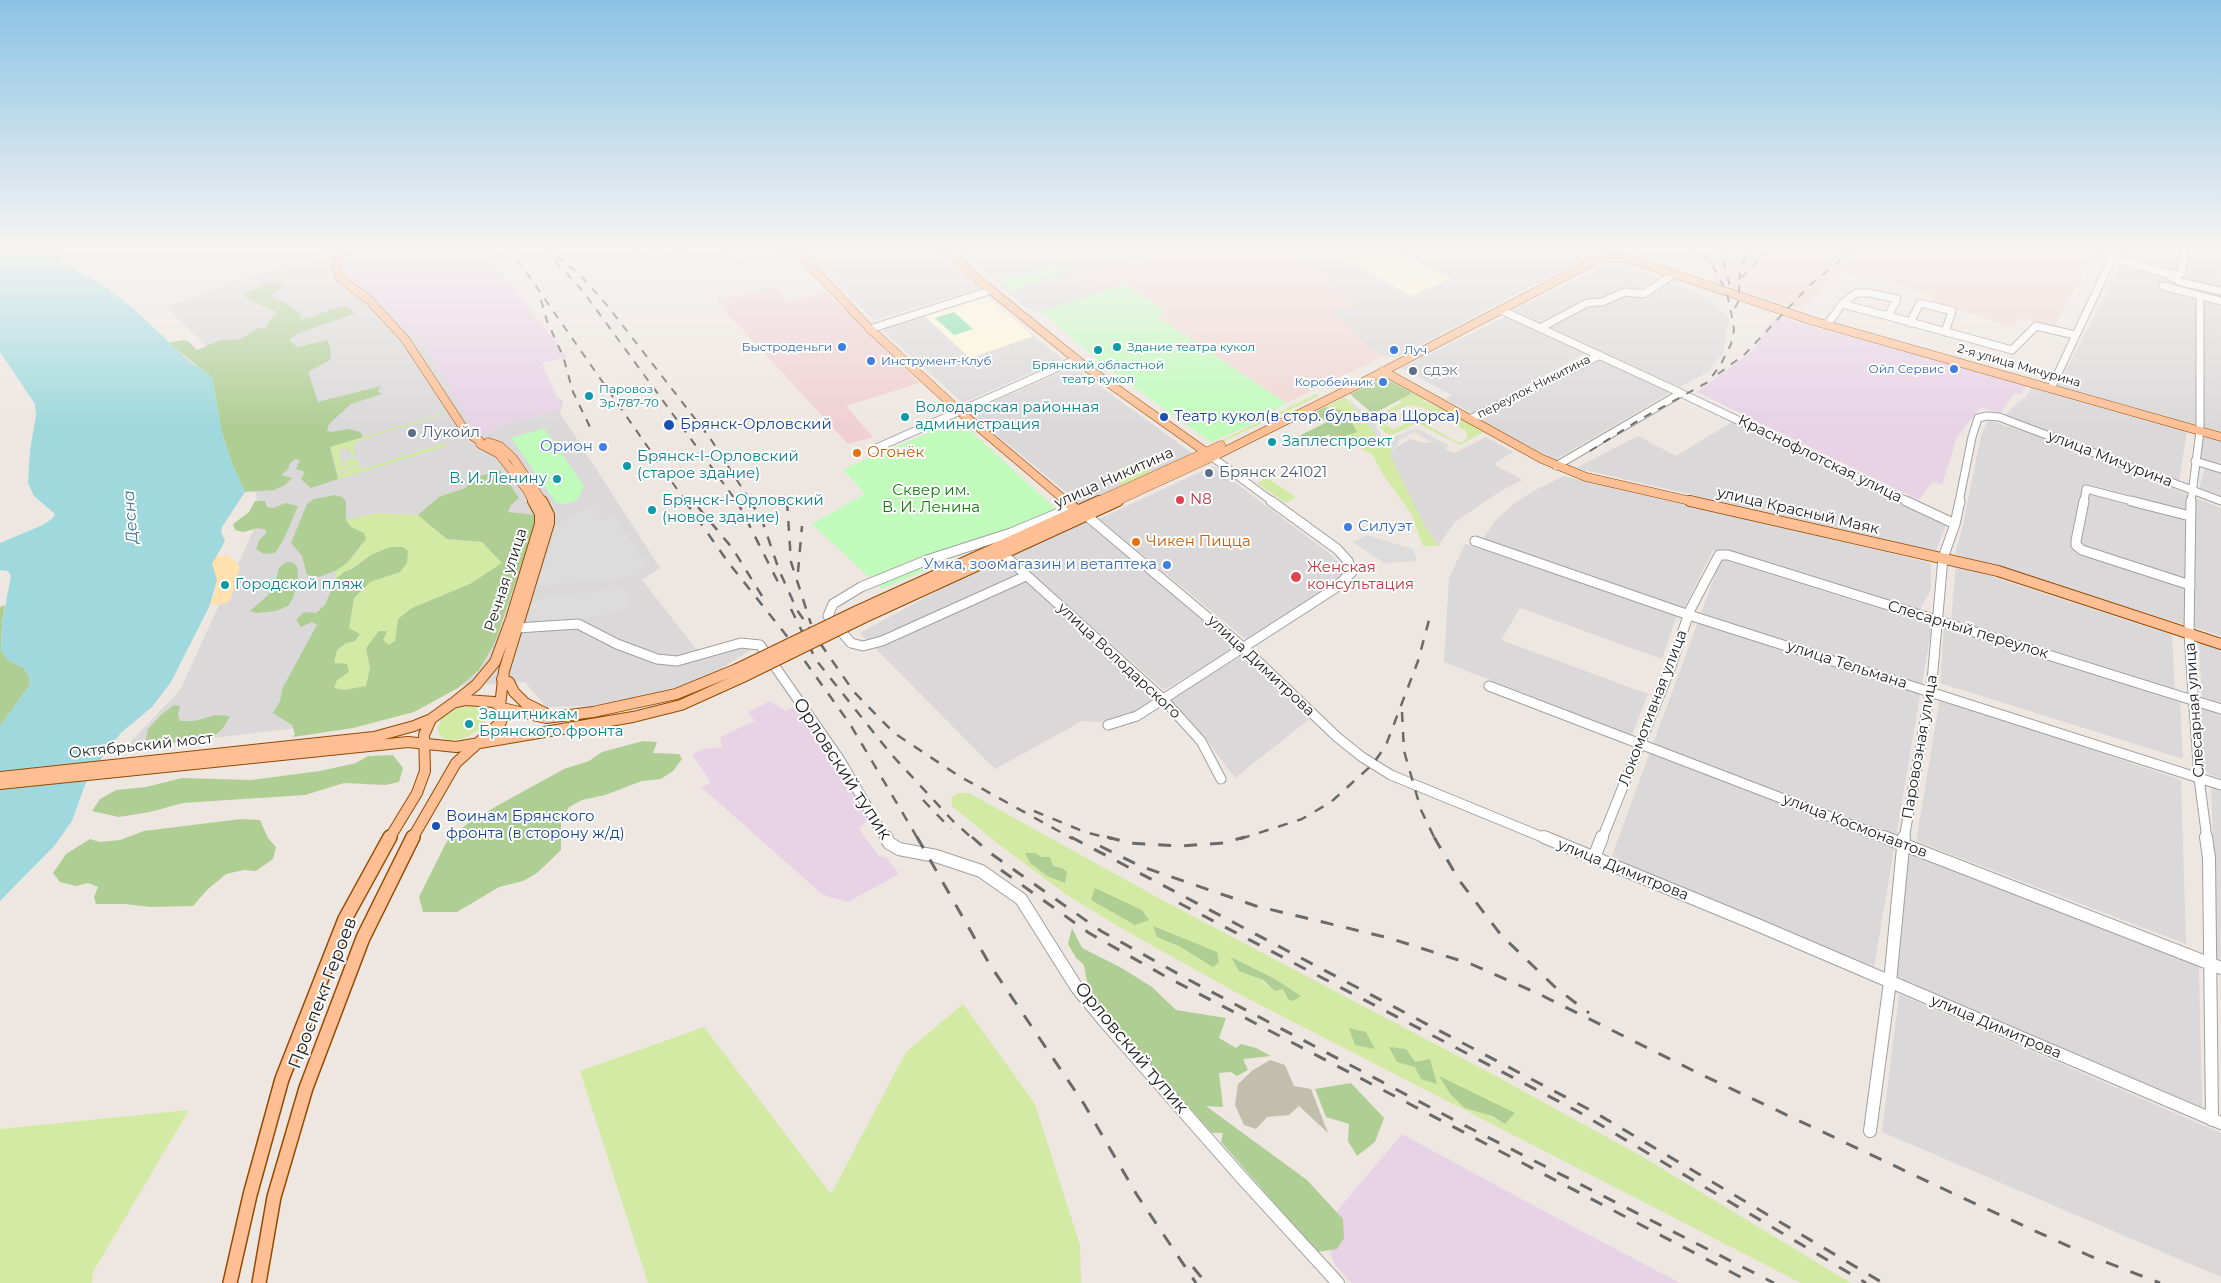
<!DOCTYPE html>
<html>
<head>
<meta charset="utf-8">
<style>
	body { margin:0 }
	canvas { display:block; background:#eee7e1 }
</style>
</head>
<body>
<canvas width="2221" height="1283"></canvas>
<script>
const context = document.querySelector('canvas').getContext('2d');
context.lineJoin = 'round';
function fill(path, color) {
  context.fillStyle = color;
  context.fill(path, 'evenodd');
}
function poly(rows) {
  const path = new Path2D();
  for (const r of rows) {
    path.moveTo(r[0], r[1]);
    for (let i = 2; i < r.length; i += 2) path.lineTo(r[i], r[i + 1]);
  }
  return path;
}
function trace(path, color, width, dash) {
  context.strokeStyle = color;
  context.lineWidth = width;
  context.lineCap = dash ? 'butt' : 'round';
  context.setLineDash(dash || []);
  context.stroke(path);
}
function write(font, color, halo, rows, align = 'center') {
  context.font = font + ' Montserrat,sans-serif';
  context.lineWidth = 4;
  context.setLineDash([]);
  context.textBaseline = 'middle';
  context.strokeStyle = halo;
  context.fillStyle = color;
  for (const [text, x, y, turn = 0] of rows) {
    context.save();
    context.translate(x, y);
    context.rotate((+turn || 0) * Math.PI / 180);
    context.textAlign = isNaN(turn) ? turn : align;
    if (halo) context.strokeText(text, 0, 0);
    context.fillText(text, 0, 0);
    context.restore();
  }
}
fill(poly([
	[799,246,932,246,981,288,874,320],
	[955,246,1056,246,1064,254,1060,262,1097,294,1041,312,1026,308],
	[1332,246,1563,246,1590,258,1532,286,1400,356,1392,357,1384,356,1370,348,1332,311,1354,306,1302,256],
	[2131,246,2221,246,2221,434,2057,387],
	[324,255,360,256,375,281,563,401,560,413,660,568,642,580,696,649,754,648,714,673,659,694,589,706,546,707,525,682,453,686,377,718,124,749,180,690,260,516,233,372,166,307,250,276],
	[1613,262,1710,298,1729,319,1723,353,1709,371,1680,387,1512,311],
	[923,315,970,358,1033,336,1062,359,963,403,880,328],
	[1507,316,1585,353,1474,414,1445,399,1452,395,1401,368],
	[1600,358,1671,392,1555,460,1480,420],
	[1074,367,1193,454,1082,505,969,412],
	[2031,387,2187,430,2179,481,2005,416,2018,402,2026,397],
	[1988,420,2057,442,2221,508,2221,636,1955,554,1962,529,1981,436],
	[1732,422,1946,525,1936,551,1576,468,1638,436,1676,456],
	[2203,435,2221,441,2221,466,2201,460],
	[1486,437,1513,452,1494,464,1522,480,1499,492,1455,522,1438,546,1424,525,1388,453,1410,439,1424,443,1433,442,1454,453],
	[1213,466,1329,553,1349,573,1248,641,1099,519],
	[2205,467,2221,471,2221,497,2199,489],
	[1564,476,1931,563,1931,589,1919,611,1713,550,1684,608,1482,540,1495,521,1515,503,1539,488],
	[1085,522,1237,648,1164,690,1009,554],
	[1465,544,1677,615,1662,659,1520,608,1501,640,1648,694,1632,735,1444,662,1449,578],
	[1000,557,1154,700,1122,719,1100,722,1082,721,995,769,860,633],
	[1721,559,1932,625,1874,967,1611,858],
	[1956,565,2172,635,2175,692,1951,621],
	[1944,628,2180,702,2183,759,1940,683],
	[2199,642,2221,649,2221,708,2202,702],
	[1243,655,1312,717,1235,778,1204,736,1169,700],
	[1940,698,2181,780,2186,944,1916,841],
	[2200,707,2221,714,2221,779,2201,770],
	[2211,786,2221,790,2221,961,2217,959],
	[1908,851,2199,966,2202,1109,1896,979],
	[1899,994,2221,1133,2221,1277,1882,1132]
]), '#dad8d9');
fill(poly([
	[774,286,787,301,826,292,920,383,846,406,873,437,848,444,716,301]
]), '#f0cfd3');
fill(poly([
	[350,246,482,246,567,357,542,363,562,408,494,429,489,433,473,429,427,349,380,302,343,269],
	[719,246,780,246,786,252,736,266],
	[1056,246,1201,246,1137,261,1135,259,1078,276,1060,262,1064,254],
	[1777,317,2027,385,2021,395,2015,393,2000,413,1981,407,1957,437,1942,485,1933,481,1919,500,1697,392,1752,351],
	[770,701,785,711,802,703,870,817,859,829,879,856,887,858,899,874,848,902,823,895,701,787,711,783,692,754,703,749,722,747,720,737,755,721,748,712],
	[1402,1134,1538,1208,1680,1283,1351,1283,1335,1265,1322,1229]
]), '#e7d2e6');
fill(poly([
	[1351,246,1388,246,1450,279,1412,296,1333,253],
	[987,297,1033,336,970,358,925,316]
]), '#fff9d8');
fill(poly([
	[1201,246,1332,246,1302,257,1355,305,1332,311,1370,348,1384,356,1286,403,1156,315,1164,311,1125,284,1097,294,1078,276,1135,259,1137,261],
	[1694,246,2099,246,2054,327,2019,317,2012,327,1932,301,1935,296,1869,277,1867,279,1841,271,1801,309,1718,284]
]), '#f0d6d3');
fill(poly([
	[1270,1060,1285,1065,1294,1086,1311,1089,1328,1133,1299,1106,1289,1115,1267,1117,1256,1129,1244,1125,1235,1105,1238,1084,1253,1070]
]), '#c2beac');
fill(poly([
	[1384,378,1388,378,1423,397,1425,401,1437,407,1443,408,1485,431,1460,445,1417,423,1392,435,1385,433,1374,418,1402,402,1399,400,1412,393],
	[1408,405,1422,407,1447,422,1449,421,1466,431,1468,438,1459,443,1410,415,1405,417,1407,419,1404,421,1406,423,1394,430,1383,423,1383,418],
	[1316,394,1319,396,1216,445,1214,444],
	[1345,397,1365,420,1381,442,1385,441,1393,449,1389,453,1424,525,1438,546,1423,546,1411,513,1382,473,1373,455,1351,443,1340,445,1333,440,1346,437,1346,411,1325,407],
	[443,413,444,414,358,441,353,446,356,454,351,456,348,448,339,450,342,467,345,466,345,461,357,458,359,465,341,470,341,475,345,474,344,471,359,466,361,469,373,466,445,443,446,446,339,479,331,447],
	[1139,461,1152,471,1121,485,1108,475],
	[1267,478,1296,497,1286,503,1257,483],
	[376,513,418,515,447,539,482,542,503,563,470,584,412,608,398,619,395,641,389,645,383,640,366,648,370,668,366,686,344,690,334,688,337,680,334,663,337,650,346,643,355,641,360,634,349,628,354,598,370,582,400,572,371,555,336,579,336,570,347,563,360,548,364,533,351,527,346,520],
	[472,706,482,709,486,713,486,722,482,728,463,739,449,740,441,737,437,728,442,718,455,709],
	[958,793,969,793,1166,902,1494,1075,1643,1157,1851,1283,1801,1283,1237,993,1121,928,1064,893,997,843,952,806,951,798],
	[1025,853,1042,857,1053,866,1062,868,1065,882,1047,876,1030,863],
	[1232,958,1275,979,1300,996,1283,989,1275,991],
	[1451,1095,1515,1113,1505,1124],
	[963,1004,1035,1104,1080,1245,1081,1283,648,1283,580,1071,704,1027,831,1194,906,1052],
	[189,1110,93,1272,92,1283,0,1283,0,1129]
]), '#d2eaa4');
fill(poly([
	[266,283,282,283,284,285,271,296,291,306,299,312,301,319,309,318,332,309,345,306,353,310,354,314,296,334,289,340,297,347,328,340,331,352,330,360,308,372,318,402,381,386,378,391,382,394,351,404,329,424,327,431,331,432,349,429,360,432,363,437,330,447,338,479,311,488,301,479,305,472,296,469,300,460,295,459,290,463,288,469,281,475,292,478,285,485,274,490,245,492,232,464,222,433,212,378,169,343,182,340,188,341,197,350,221,340,241,339,256,329,267,327,269,321,277,312,251,301,243,294],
	[1384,378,1412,393,1373,414,1350,394],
	[1325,407,1346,411,1357,432,1333,440,1330,439,1330,434,1311,443,1299,436,1327,422,1313,413],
	[500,470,519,498,511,505,508,512,536,515,535,524,495,642,479,670,458,688,414,712,353,728,293,737,295,734,292,725,273,713,280,701,283,687,317,625,312,622,301,627,296,620,304,612,316,613,325,605,336,579,344,572,352,569,371,555,390,547,403,547,408,551,407,563,400,572,370,582,354,598,349,628,360,634,355,641,346,643,337,650,334,663,347,664,349,672,337,680,334,688,344,690,366,686,370,668,366,648,379,631,387,631,383,640,389,645,395,641,398,619,412,608,470,584,502,563,482,542,447,539,418,515,439,497,465,488,476,477],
	[335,495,342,497,346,502,346,520,351,527,364,533,366,539,347,563,337,570,319,577,307,575,302,556,291,543,307,504,314,499],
	[255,501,265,501,267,507,274,508,285,503,298,506,283,541,275,553,264,554,256,549,260,539,266,534,266,530,258,528,243,532,235,530,233,524,249,512],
	[286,562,292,562,297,566,298,572,298,582,293,598,288,606,276,611,256,613,250,611,268,595,276,580,279,568],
	[5,605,2,623,1,650,8,660,24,668,29,676,30,685,0,726,0,607],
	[174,705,180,706,178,715,180,721,194,721,216,715,230,716,223,728,214,736,180,742,159,743,146,740,148,729,161,715],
	[643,741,657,742,653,753,679,754,682,759,673,771,661,779,642,781,605,795,582,800,569,807,561,822,561,850,537,873,523,881,499,887,457,912,423,912,419,897,447,841,467,824,495,807,564,769,589,761,602,752],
	[393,755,403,768,399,782,385,785,344,783,305,795,183,803,150,812,119,817,92,811,100,799,116,790,146,787,182,778,251,780,320,771,356,763,368,756],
	[241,819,260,820,268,838,276,847,273,859,256,871,244,870,226,874,207,890,193,906,150,907,125,904,96,904,94,897,98,887,88,883,76,886,60,882,53,873,66,854,90,839,100,842,120,840,144,831],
	[1025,853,1035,853,1042,857,1050,857,1053,866,1062,868,1067,872,1065,883,1047,876,1030,863],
	[1095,888,1142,910,1149,920,1135,925,1091,900],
	[1153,926,1217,952,1219,962,1213,967,1179,946,1157,937],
	[1072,928,1082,948,1120,967,1152,987,1176,1010,1226,1018,1219,1038,1236,1048,1241,1044,1256,1048,1271,1056,1243,1059,1248,1070,1237,1076,1231,1072,1219,1073,1223,1107,1206,1106,1307,1180,1343,1219,1344,1238,1337,1249,1317,1252,1221,1142,1223,1133,1212,1133,1111,1021,1089,994,1084,965,1076,958,1068,944],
	[1231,957,1275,979,1301,996,1293,1001,1288,999,1283,989,1275,991,1263,980,1239,971],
	[1349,1028,1366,1032,1375,1049,1355,1045],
	[1389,1047,1406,1049,1415,1062,1430,1059,1437,1084,1421,1079,1415,1067,1397,1062],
	[1439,1076,1515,1113,1505,1124,1492,1116,1465,1108,1451,1095],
	[1351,1083,1384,1118,1375,1142,1357,1156,1348,1141,1349,1124,1326,1117,1315,1089]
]), '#afce94');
fill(poly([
	[214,556,229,556,240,567,230,600,224,604,210,605,216,590,212,564]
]), '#ffe1ad');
fill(poly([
	[1052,264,1062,266,1066,268,1066,272,1012,292,999,282],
	[1125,284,1165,311,1157,316,1286,403,1252,424,1211,442,1110,370,1041,312],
	[959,420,1059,512,882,589,812,524,865,494,843,469],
	[544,428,584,486,578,499,572,502,566,504,556,503,511,438]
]), '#c0fbbb');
fill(poly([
	[954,312,973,329,954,335,935,318]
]), '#7be0a9');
fill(poly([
	[1345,397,1372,420,1385,441,1411,430,1419,429,1449,446,1444,449,1414,432,1399,440,1398,445,1393,449,1385,441,1381,442,1365,420],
	[592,505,602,521,614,516,646,564,635,576,538,586,556,527,572,515],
	[1367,535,1413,549,1417,561,1384,563,1353,542],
	[624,589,632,606,615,613,585,619,547,622,533,620,530,616,532,603,541,598]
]), '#dcdcdc');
fill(poly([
	[0,246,68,246,59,254,60,261,103,285,132,307,190,362,209,374,212,378,222,433,232,464,245,492,222,527,221,532,225,541,212,564,217,580,210,605,171,682,152,707,122,732,109,747,85,785,72,821,55,845,0,901,0,726,30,685,29,676,24,668,8,660,1,650,2,623,11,576,8,571,0,570,0,543,43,525,53,518,55,514,34,496,28,483,30,450,36,416,35,404,0,352]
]), '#9fd9dd');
const minorFar2 = poly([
	[639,246,651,254,680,246],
	[1583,246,1611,257],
	[2112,259,2165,273,2181,282,2221,291],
	[2171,273,2179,275,2182,272,2185,246],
	[2163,286,2221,301],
	[1842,304,1888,316],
	[1501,310,1681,393],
	[1910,323,1920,303,1952,311,1945,332],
	[1827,325,1842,304,1856,293,1869,293,1897,299,1888,316,2012,350,2036,326,2075,335],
	[1540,328,1587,303,1602,302,1625,292,1644,294,1674,274],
	[870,329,992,290],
	[2051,388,2118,246],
	[1685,395,1909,502],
	[1470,419,1598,356],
	[872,450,1077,359],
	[1212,457,1273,502],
	[2195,461,2221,469],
	[1556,466,1681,393],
	[1959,502,1972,437,1978,418,1987,416,1999,417,2221,501],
	[2084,502,2086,489,2136,502],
	[2191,502,2200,431,2200,300]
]);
const minorFar1 = poly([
	[1906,501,1955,524],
	[2084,501,2076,541,2076,545,2082,550,2190,585],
	[2131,501,2190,516],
	[2191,501,2189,634,2199,778,2207,839],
	[1087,516,1244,648,1337,737,1362,757,1391,775,1547,839],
	[1475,541,1689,615,2221,785],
	[1003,554,1162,698,1201,741,1221,779],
	[1026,576,882,641,863,646,851,643,828,616,833,604,861,587,927,560,1011,533,1071,508],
	[517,628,578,624,617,644,657,659,677,661,741,643,760,645,840,760,886,839],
	[1489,686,1888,839],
	[1108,725,1137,716,1334,589,1352,572,1348,561,1337,549,1271,501],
	[1602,839,1670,669,1690,610,1719,555,1728,555,2221,709],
	[1904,839,1932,681,1943,558,1955,524,1960,501]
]);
const minor = poly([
	[886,837,889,843,899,849,936,856,981,871,1021,899,1077,988,1105,1022,1242,1178,1338,1283],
	[1544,837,1760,926,2221,1123],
	[1884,837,2221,968],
	[2206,837,2209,858,2212,1120],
	[1594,858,1602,837],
	[1870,1131,1890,982,1904,837]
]);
const majorFar2 = poly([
	[344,246,336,266,340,278,369,300,405,339,466,432,480,441,480,444,499,454,527,490,533,502],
	[792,246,870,329,957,409,1067,502],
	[941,246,987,287,1086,367,1210,455],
	[1383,371,1542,459,1586,477,1695,502],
	[488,442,500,446,513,458,543,502],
	[1096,502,1221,445],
	[1115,502,1219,454,1365,381,1598,259,1611,257,1624,258,1645,264,1813,321,2221,437]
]);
const majorFar1 = poly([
	[1066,501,1078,511],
	[1690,501,1998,571,2221,644],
	[857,611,1099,501],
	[863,618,1118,501],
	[502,679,509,682,514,692,525,703,545,713],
	[456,701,476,685,495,662,511,619,540,524,540,514,533,501],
	[500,706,504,671,549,523,549,515,542,501],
	[502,708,546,718,593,712,676,694,737,669],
	[0,777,374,737,414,726,431,719,453,703,466,700,494,702,502,708,504,714,501,722,456,763,412,839],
	[0,784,408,742,456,747,633,717,681,705,743,677],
	[389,839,417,793,425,771,424,735,431,719]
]);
const major = poly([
	[230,1283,250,1195,282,1079,345,919,390,837],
	[259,1283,274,1197,306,1088,363,938,413,837]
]);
trace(minorFar2, '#a0a0a0', 9);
trace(minorFar1, '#a0a0a0', 11);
trace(minor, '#a0a0a0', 14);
trace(majorFar2, '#934a00', 9);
trace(majorFar1, '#934a00', 12);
trace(major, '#934a00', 16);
trace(minorFar2, '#fff', 7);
trace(minorFar1, '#fff', 9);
trace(minor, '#fff', 12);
trace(majorFar2, '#febf95', 8);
trace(majorFar1, '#febf95', 10);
trace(major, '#febf95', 13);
trace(poly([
	[508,246,686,502],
	[544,246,580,275,606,304,710,438,751,502],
	[1726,246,1723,261,1730,286],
	[555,261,582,290,737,502],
	[1739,280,1741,268,1750,246],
	[541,300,547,321,563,356,573,392,590,427],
	[1735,308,1739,300,1739,280,1773,246],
	[1718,374,1745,354,1810,285,1858,246],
	[1590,451,1639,420,1708,382,1721,364,1731,344,1734,330,1732,317,1727,293,1714,268,1698,246],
	[787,498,787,502]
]), '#6a6a6a', 2, [8, 8]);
trace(poly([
	[685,501,728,562,786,635,850,724,918,839],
	[737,501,778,582],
	[750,501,762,520,779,570,797,610,854,692,894,733,959,776,1073,839],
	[787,501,791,562,811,624],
	[698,507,733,549,762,596],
	[798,572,802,526],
	[791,609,816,660,890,753,953,821,973,839],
	[1402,712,1404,751,1421,810,1435,839],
	[923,800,951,829],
	[1034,811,1085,832,1112,839],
	[1240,839,1302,819,1331,802,1373,764,1386,745,1418,661,1429,620]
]), '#6a6a6a', 2.5, [10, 10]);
trace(poly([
	[917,837,990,965,1084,1104,1137,1195,1196,1283],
	[972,837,990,853,1101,931,1191,981,1458,1122,1774,1283],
	[1071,837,1594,1112,1883,1283],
	[1107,837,1130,843,1181,846,1223,843,1245,837],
	[1434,837,1459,880,1501,935,1556,988,1589,1013],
	[1100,846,1140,866,1256,906,1389,938,1471,964,1539,994,1700,1074,1952,1193,2090,1256,2160,1283],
	[1001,870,1089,933,1163,975,1752,1283],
	[1179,903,1577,1111,1866,1283],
	[1193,1267,1206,1283]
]), '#6a6a6a', 3, [13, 13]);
const majorBridge = poly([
	[737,669,857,611],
	[743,677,863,618]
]);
trace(majorBridge, '#934a00', 12, []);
trace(majorBridge, '#febf95', 10);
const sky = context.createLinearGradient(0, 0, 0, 426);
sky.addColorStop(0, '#8bc3e4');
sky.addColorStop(0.58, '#f7f4f2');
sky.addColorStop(1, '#f7f4f200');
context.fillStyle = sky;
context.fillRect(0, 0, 2221, 426);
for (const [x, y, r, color] of [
	[842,347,5,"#3f7fe0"],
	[1117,347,5,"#0f9aa8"],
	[1098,350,5,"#0f9aa8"],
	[1394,350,5,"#3f7fe0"],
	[871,361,5,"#3f7fe0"],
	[1954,369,5,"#3f7fe0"],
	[1413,371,5,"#5c6f8a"],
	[1383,382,5,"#3f7fe0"],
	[589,396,5,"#0f9aa8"],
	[905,417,5,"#0f9aa8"],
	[1164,417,5,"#1a4fb4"],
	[669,425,6,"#1a4fb4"],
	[412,433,5,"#5c6f8a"],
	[1272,442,5,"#0f9aa8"],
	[603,447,5,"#3f7fe0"],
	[857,453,5,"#e8710a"],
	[627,466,5,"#0f9aa8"],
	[1209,473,5,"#5c6f8a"],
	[557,479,5,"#0f9aa8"],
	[1180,500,5,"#e0444e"],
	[652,510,5,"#0f9aa8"],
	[1348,527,5,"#3f7fe0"],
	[1136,542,5,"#e8710a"],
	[1167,565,5,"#3f7fe0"],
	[1296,577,6,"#e0444e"],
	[225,585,5,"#0f9aa8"],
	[469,724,5,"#0f9aa8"],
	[436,826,5,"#1a4fb4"]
]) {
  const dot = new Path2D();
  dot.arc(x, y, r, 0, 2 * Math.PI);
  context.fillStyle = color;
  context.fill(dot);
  trace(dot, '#fff', 2);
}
write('12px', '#366cbe', '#fff', [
	["Быстроденьги",832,347],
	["Луч",1404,350,"left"],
	["Инструмент-Клуб",881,361,"left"],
	["Ойл Сервис",1944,369],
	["Коробейник",1373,382]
], 'right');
write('12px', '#0d838f', '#fff', [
	["Здание театра кукол",1127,347],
	["Брянский областной",1098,365,"center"],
	["театр кукол",1098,379,"center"],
	["Паровоз",599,389],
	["Эр 787-70",599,403]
], 'left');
write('12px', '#1c1c1c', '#fff', [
	["2-я улица Мичурина",2019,366,16],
	["переулок Никитина",1534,387,-27]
]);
write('12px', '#4e5e75', '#fff', [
	["СДЭК",1423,371]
], 'left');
write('15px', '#0d838f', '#fff', [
	["Володарская районная",915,408],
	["администрация",915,425],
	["Заплеспроект",1282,442],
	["Брянск-I-Орловский",637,457],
	["(старое здание)",637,474],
	["В. И. Ленину",547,479,"right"],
	["Брянск-I-Орловский",662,501],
	["(новое здание)",662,518],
	["Городской пляж",235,585],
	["Защитникам",479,715],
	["Брянского фронта",479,732]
], 'left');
write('15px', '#164399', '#fff', [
	["Театр кукол(в стор. бульвара Щорса)",1174,417],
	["Брянск-Орловский",680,425],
	["Воинам Брянского",446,817],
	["фронта (в сторону ж/д)",446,834]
], 'left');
write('15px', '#4e5e75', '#fff', [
	["Лукойл",422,433],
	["Брянск 241021",1219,473]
], 'left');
write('15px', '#366cbe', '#fff', [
	["Орион",593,447],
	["Силуэт",1358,527,"left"],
	["Умка, зоомагазин и ветаптека",1157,565]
], 'right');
write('15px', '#c56008', '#fff', [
	["Огонёк",867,453],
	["Чикен Пицца",1146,542]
], 'left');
write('15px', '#1c1c1c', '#fff', [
	["Краснофлотская улица",1820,459,26],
	["улица Мичурина",2110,459,21],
	["улица Никитина",1114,478,-24],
	["улица Красный Маяк",1798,511,13],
	["Речная улица",506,580,-72],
	["Слесарный переулок",1968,630,17],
	["улица Володарского",1119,661,43],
	["улица Тельмана",1847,665,18],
	["улица Димитрова",1261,666,43],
	["Локомотивная улица",1653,708,-69],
	["Слесарная улица",2195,710,-94],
	["Октябрьский мост",141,746,-6],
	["Паровозная улица",1920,747,-80],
	["улица Космонавтов",1855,826,21],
	["улица Димитрова",1623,870,22],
	["улица Димитрова",1996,1027,23]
]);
write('15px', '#117b08', '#fff', [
	["Сквер им.",931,491],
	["В. И. Ленина",931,508]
]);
write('15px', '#be3a42', '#fff', [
	["N8",1190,500],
	["Женская",1307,568],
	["консультация",1307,585]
], 'left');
write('italic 16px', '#3e7896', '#fff', [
	["Десна",131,517,-94]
]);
write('18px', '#1c1c1c', '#fff', [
	["Орловский тупик",842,769,57],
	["Проспект Героев",323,993,-69],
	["Орловский тупик",1131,1048,50]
]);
</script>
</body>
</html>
